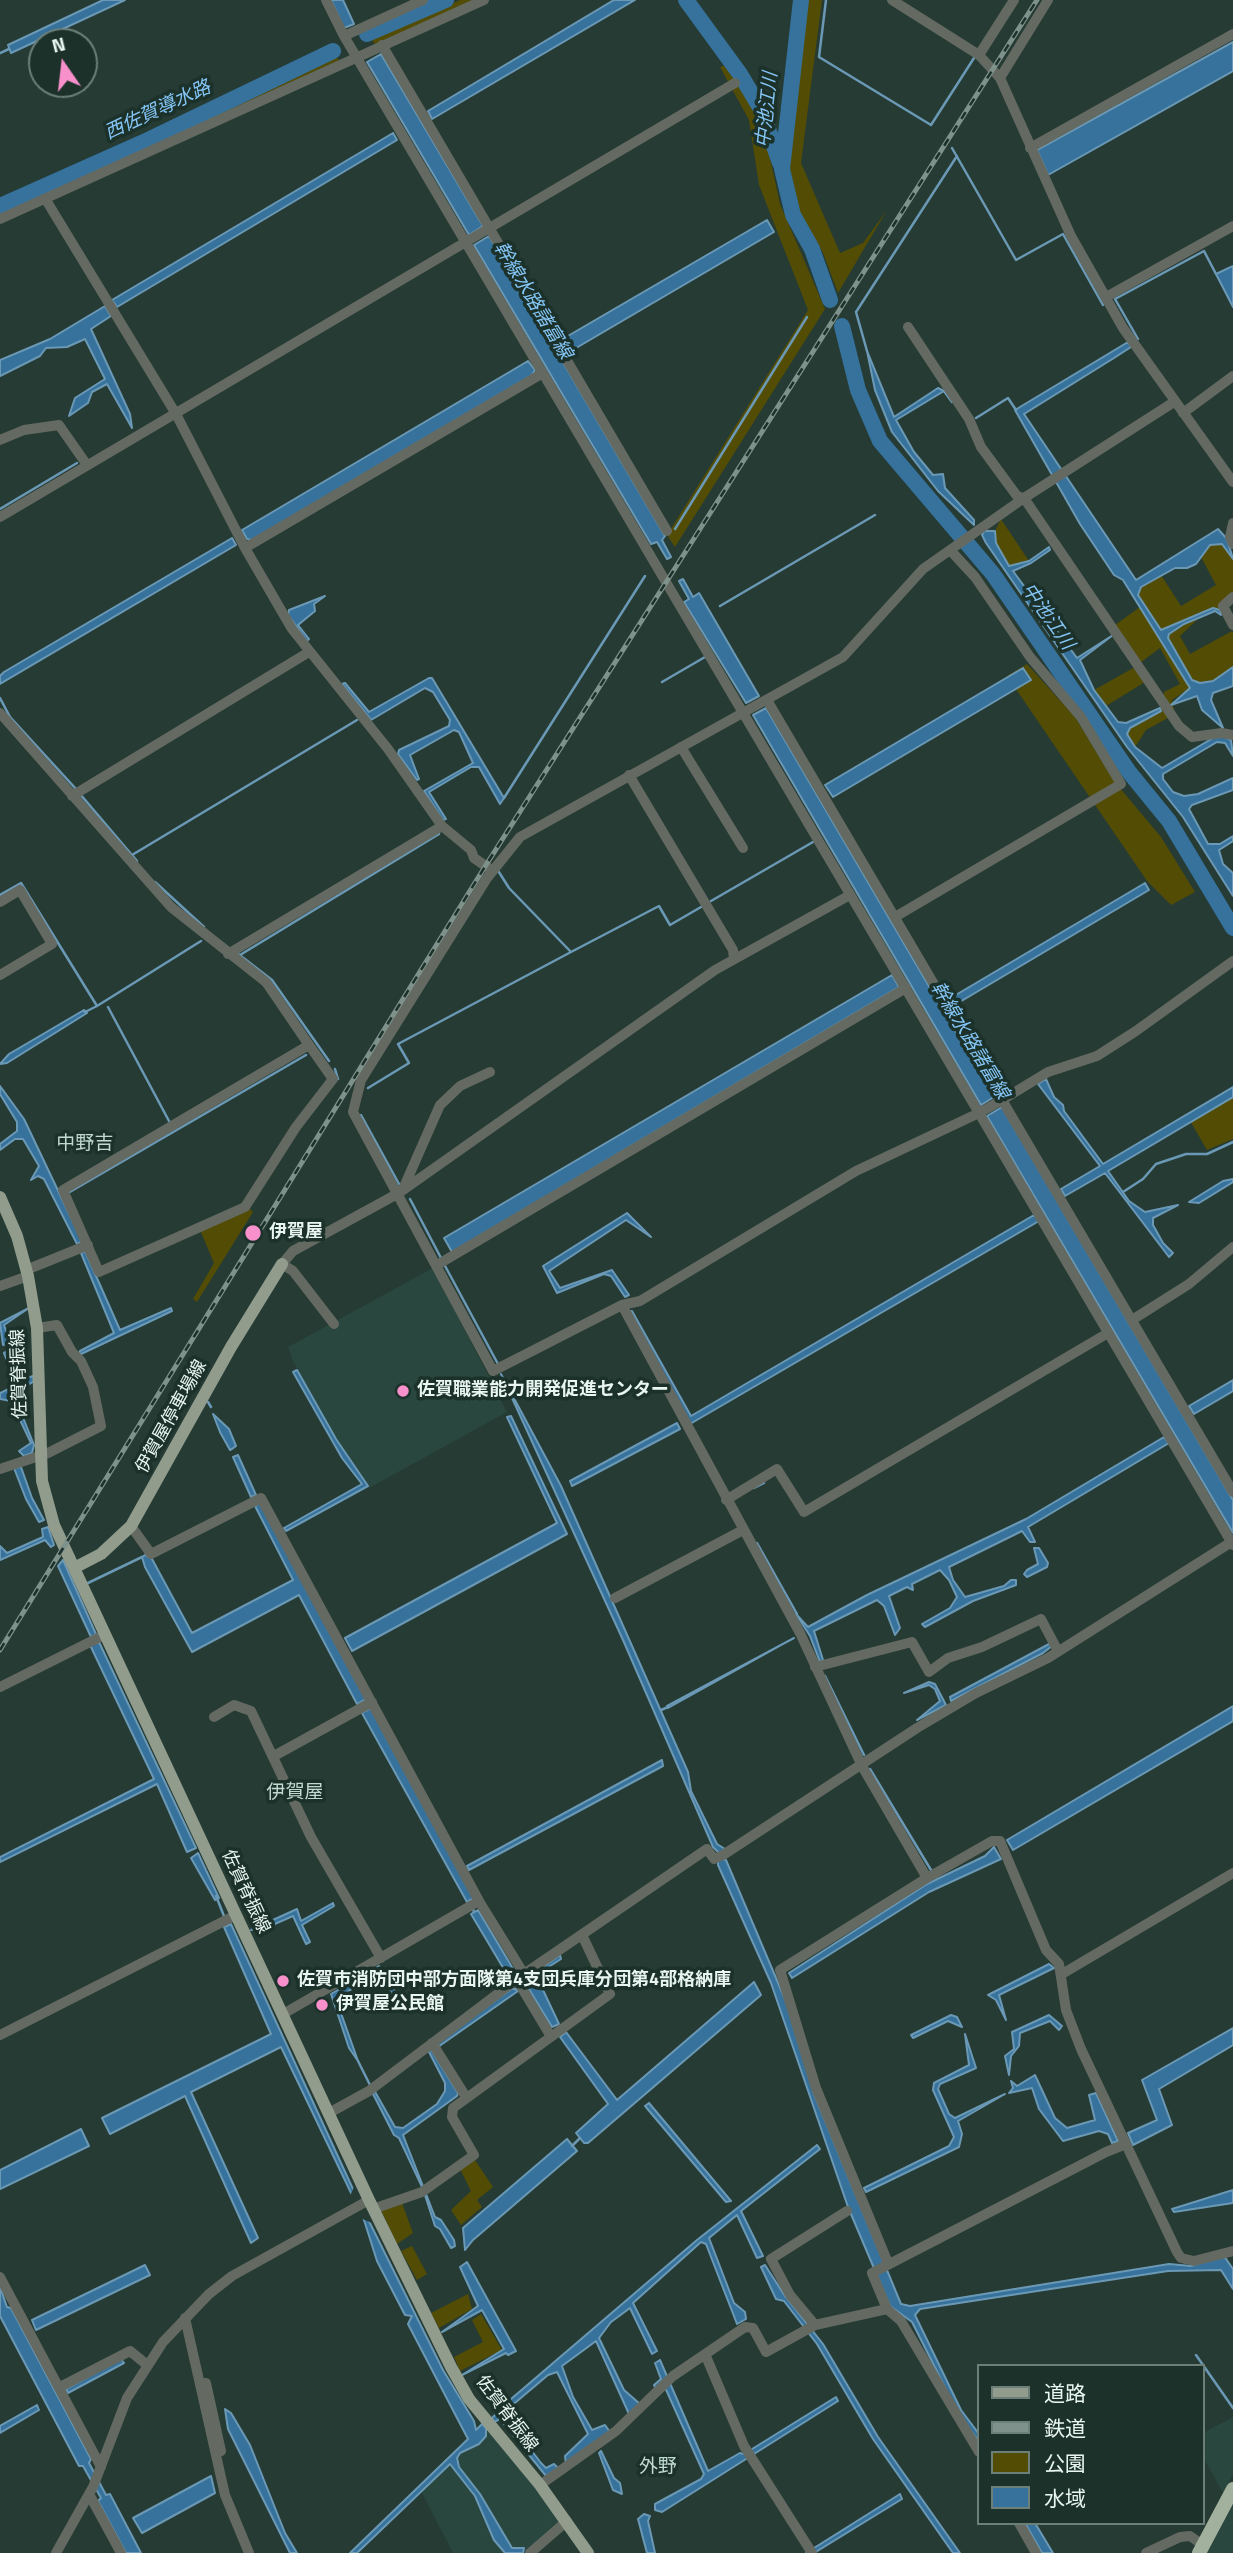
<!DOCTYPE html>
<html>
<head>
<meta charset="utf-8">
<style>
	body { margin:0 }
	#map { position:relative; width:1233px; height:2553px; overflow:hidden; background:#253b34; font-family:"Titillium Web","Noto Sans JP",sans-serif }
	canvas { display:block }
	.legend { position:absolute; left:977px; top:2364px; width:228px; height:161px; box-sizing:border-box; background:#1b312a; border:2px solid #6d7f79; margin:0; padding:9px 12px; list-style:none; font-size:21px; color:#e8f5f0 }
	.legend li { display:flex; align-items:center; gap:14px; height:35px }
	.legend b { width:35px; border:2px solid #6d7f79 }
	.north { position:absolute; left:28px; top:28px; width:70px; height:70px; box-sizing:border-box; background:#1b312a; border:2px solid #6d7f79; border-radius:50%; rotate:346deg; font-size:19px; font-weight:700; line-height:28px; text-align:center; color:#e8f5f0 }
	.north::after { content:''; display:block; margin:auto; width:24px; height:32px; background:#f890cc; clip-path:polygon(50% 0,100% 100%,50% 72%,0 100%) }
</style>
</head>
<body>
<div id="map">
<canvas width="1233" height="2553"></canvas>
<ul class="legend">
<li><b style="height:9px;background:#919c8d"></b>道路</li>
<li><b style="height:9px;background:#7f918b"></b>鉄道</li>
<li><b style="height:19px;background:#534c04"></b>公園</li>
<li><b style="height:19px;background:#36729c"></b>水域</li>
</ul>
<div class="north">N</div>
</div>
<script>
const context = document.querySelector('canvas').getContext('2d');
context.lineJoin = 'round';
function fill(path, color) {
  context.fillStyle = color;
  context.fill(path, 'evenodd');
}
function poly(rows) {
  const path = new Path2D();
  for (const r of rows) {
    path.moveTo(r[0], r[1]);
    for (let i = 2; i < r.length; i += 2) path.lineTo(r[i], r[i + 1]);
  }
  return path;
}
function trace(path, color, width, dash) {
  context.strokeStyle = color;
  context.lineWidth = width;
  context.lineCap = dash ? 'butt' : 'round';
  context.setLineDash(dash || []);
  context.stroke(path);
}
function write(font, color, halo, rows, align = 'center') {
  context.font = font + ' "Titillium Web","Noto Sans JP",sans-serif';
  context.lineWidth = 7;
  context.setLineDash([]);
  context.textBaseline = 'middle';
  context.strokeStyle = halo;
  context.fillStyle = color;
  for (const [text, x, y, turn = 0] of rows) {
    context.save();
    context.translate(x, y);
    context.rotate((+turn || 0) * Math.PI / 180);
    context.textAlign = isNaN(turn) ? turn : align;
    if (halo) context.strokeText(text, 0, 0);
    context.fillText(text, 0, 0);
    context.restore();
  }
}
fill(poly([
	[433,1268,507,1412,369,1488,335,1438,293,1361,288,1347],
	[1233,2417,1233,2474,1223,2493,1203,2457,1203,2433],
	[487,2430,562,2520,524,2553,453,2553,422,2493,458,2452],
	[1233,2505,1233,2553,1206,2553,1220,2529]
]), '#29473e');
fill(poly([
	[460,0,476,0,375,44,371,39],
	[806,0,822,0,801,163,840,253,863,243,887,210,838,293,823,253,798,210,789,163,799,42],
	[335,56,340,60,0,215,0,210,189,128],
	[729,64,760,112,780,204,825,309,675,547,667,535,808,310,759,185,749,120,720,67],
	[1001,519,1029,561,1009,566,996,543,995,531],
	[1222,544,1233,559,1233,594,1220,610,1213,608,1161,630,1138,595,1140,587,1161,575,1181,606,1216,585,1201,557,1210,545],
	[1140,607,1190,688,1172,700,1175,714,1146,730,1135,747,1127,734,1130,728,1160,712,1164,692,1180,684,1160,648,1140,663,1115,625],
	[1198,619,1180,636,1190,654,1232,631,1233,633,1233,667,1213,681,1200,683,1192,680,1168,638,1169,634,1184,624],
	[1027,664,1075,717,1114,781,1161,837,1195,892,1171,905,1147,881,1007,676],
	[1135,667,1145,682,1106,706,1094,690],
	[1233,1093,1233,1139,1207,1150,1189,1119],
	[249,1208,253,1212,197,1302,193,1299,214,1263,200,1230],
	[475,2160,493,2187,477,2200,482,2207,461,2225,451,2210,471,2191,460,2169],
	[402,2203,413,2233,397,2244,381,2210],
	[412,2246,427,2274,417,2280,401,2251],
	[468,2294,472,2309,439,2328,431,2313],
	[481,2314,502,2350,460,2371,454,2357,483,2342,472,2320]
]), '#534c04');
const water = poly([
	[103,0,125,0,11,53,8,45,103,0],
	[331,0,343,0,354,24,344,28,331,0],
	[614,0,635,0,432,119,428,111,614,0],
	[1233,42,1233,71,1048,175,1037,150,1233,42],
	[381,54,483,226,469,235,367,62,381,54],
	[393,133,397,140,117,307,112,300,393,133],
	[767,220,774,232,571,351,567,350,561,340,767,220],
	[489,236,665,536,662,540,671,557,667,559,657,542,651,544,474,245,489,236],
	[1233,266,1233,307,1216,274,1233,266],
	[105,306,111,316,91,329,130,414,132,428,107,384,92,392,88,403,69,416,75,398,105,379,85,339,67,347,46,348,40,356,0,376,0,360,50,339,105,306],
	[1128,342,1131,347,1114,358,1024,414,1136,580,1218,529,1227,539,1233,559,1222,544,1210,545,1196,564,1187,568,1175,568,1141,587,1138,595,1161,630,1213,608,1220,610,1221,615,1215,611,1184,624,1169,634,1168,638,1192,680,1200,683,1213,681,1233,667,1233,686,1213,693,1211,700,1223,728,1202,710,1197,696,1171,705,1190,688,1123,580,1114,575,1080,524,1015,410,1128,342],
	[867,351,894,417,938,388,944,391,896,420,914,452,933,475,943,474,945,488,974,520,974,525,938,491,892,432,875,390,867,351],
	[528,361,535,370,532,375,252,540,247,539,242,530,528,361],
	[984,531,995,531,996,543,1009,566,1029,561,1049,547,1050,550,1031,563,1013,571,1077,658,1113,635,1080,660,1094,690,1118,722,1126,723,1160,708,1161,711,1130,728,1127,734,1135,747,1162,768,1213,738,1223,736,1231,740,1233,756,1225,743,1217,742,1163,774,1163,779,1173,792,1184,796,1198,794,1233,778,1233,790,1192,805,1189,809,1208,844,1220,844,1233,836,1233,841,1219,850,1223,864,1233,873,1233,896,1183,817,1127,747,986,543,982,535,984,531],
	[232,538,236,545,0,684,0,676,4,672,232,538],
	[683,579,693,597,699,593,759,696,746,703,684,602,689,599,679,581,683,579],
	[325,596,314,604,315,611,298,625,309,639,307,641,288,615,289,610,325,596],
	[1023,668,1031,680,833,797,825,785,1023,668],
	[429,678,432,678,504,798,500,804,479,767,471,767,429,792,446,819,443,820,424,791,473,763,459,732,454,730,410,755,419,779,417,780,398,754,399,750,449,726,450,720,433,692,425,688,371,720,342,684,345,683,369,712,429,678],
	[766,708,994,1097,981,1105,753,715,766,708],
	[1145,883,1149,890,953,1006,949,999,1145,883],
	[892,975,899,987,452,1252,444,1238,892,975],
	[84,1010,87,1013,7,1063,0,1064,9,1054,84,1010],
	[1046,1079,1054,1097,1063,1105,1064,1111,1103,1164,1233,1087,1233,1097,1108,1171,1129,1201,1145,1212,1178,1205,1153,1218,1153,1225,1163,1243,1173,1253,1169,1257,1105,1173,1065,1196,1061,1189,1100,1166,1038,1084,1046,1079],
	[0,1086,24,1119,82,1241,77,1244,44,1179,38,1176,31,1180,39,1166,23,1139,15,1139,0,1150,0,1144,17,1131,17,1122,0,1094,0,1086],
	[1002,1107,1233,1500,1233,1533,987,1116,1002,1107],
	[1233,1179,1233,1182,1199,1203,1189,1202,1223,1181,1233,1179],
	[627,1213,651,1237,626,1220,549,1271,560,1288,612,1270,629,1295,625,1297,611,1276,604,1274,557,1293,543,1266,627,1213],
	[1034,1215,1039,1221,690,1424,629,1312,632,1311,691,1416,1034,1215],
	[85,1251,120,1330,171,1308,172,1311,79,1355,80,1351,114,1333,81,1253,85,1251],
	[29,1308,4,1325,10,1343,3,1345,0,1323,29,1308],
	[10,1350,19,1381,33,1376,34,1381,14,1395,34,1445,32,1453,24,1456,19,1451,31,1443,11,1401,0,1399,0,1393,17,1385,4,1353,10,1350],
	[297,1370,336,1439,368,1486,286,1531,284,1528,362,1484,342,1458,293,1372,297,1370],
	[501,1374,561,1486,688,1772,691,1791,717,1844,725,1849,723,1859,726,1860,787,2004,814,2094,901,2304,910,2306,1169,2264,1191,2266,1224,2256,1233,2269,1233,2289,1221,2270,1168,2271,920,2309,915,2315,961,2410,979,2434,979,2442,957,2411,912,2322,890,2306,848,2207,771,1983,718,1865,718,1852,713,1847,623,1640,501,1374],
	[1233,1380,1233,1391,1194,1414,1189,1406,1233,1380],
	[213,1414,229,1429,236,1446,232,1449,230,1450,220,1432,213,1414],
	[511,1416,567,1534,352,1651,345,1638,557,1523,507,1417,511,1416],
	[677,1423,680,1429,572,1486,570,1481,677,1423],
	[1164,1437,1169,1443,1028,1527,1035,1542,1030,1542,1022,1531,949,1567,953,1580,965,1597,1004,1586,1011,1580,1016,1580,1016,1585,973,1601,925,1627,922,1624,950,1608,957,1597,949,1580,940,1570,912,1584,913,1590,907,1587,889,1596,900,1628,895,1635,884,1606,877,1600,814,1631,823,1660,820,1662,810,1636,796,1614,808,1627,867,1595,1026,1519,1164,1437],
	[238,1455,256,1495,251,1497,233,1457,238,1455],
	[21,1467,32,1498,44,1520,39,1522,26,1499,14,1468,21,1467],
	[260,1503,366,1699,357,1704,299,1595,192,1652,145,1567,142,1557,145,1555,152,1559,192,1633,293,1580,255,1506,260,1503],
	[48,1527,54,1545,51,1547,45,1540,0,1560,0,1546,7,1553,43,1537,42,1529,48,1527],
	[1034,1548,1039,1548,1048,1563,1047,1567,1027,1577,1024,1574,1027,1570,1038,1564,1034,1548],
	[63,1560,96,1634,91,1637,58,1566,63,1560],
	[794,1638,668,1708,667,1706,794,1638],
	[99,1642,196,1848,187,1852,157,1784,0,1862,0,1857,154,1779,90,1645,99,1642],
	[1049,1644,1052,1646,1043,1653,951,1701,950,1697,1049,1644],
	[929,1682,935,1684,946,1705,917,1720,940,1701,935,1689,929,1685,904,1693,929,1682],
	[1233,1706,1233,1721,1013,1850,1007,1840,1233,1706],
	[371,1708,474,1898,467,1902,362,1713,371,1708],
	[662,1760,663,1766,469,1870,467,1866,662,1760],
	[994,1847,1001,1859,929,1892,792,1978,789,1973,927,1884,985,1856,994,1847],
	[198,1853,219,1898,215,1900,191,1858,198,1853],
	[333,1903,334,1906,302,1925,310,1942,306,1944,293,1916,261,1930,251,1930,297,1909,301,1921,333,1903],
	[478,1910,515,1972,508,1976,471,1914,478,1910],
	[231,1924,353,2189,443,2370,474,2421,476,2430,482,2424,486,2428,486,2436,479,2444,460,2453,457,2458,459,2467,480,2494,512,2548,524,2548,523,2553,505,2553,494,2540,475,2496,450,2464,357,2553,350,2553,468,2439,408,2324,412,2316,405,2315,377,2261,364,2220,281,2047,191,2092,258,2238,251,2243,185,2096,110,2134,102,2118,271,2034,224,1927,231,1924],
	[560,1955,561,1959,536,1975,559,2024,552,2027,524,1981,560,1955],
	[1049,1964,1054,1968,999,1995,1006,2020,996,2000,988,1995,1049,1964],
	[379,1966,402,2002,400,2004,377,1973,336,1999,358,2061,349,2048,331,1994,379,1966],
	[754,1982,761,1995,588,2143,584,2143,576,2133,608,2104,560,2037,566,2032,617,2100,754,1982],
	[513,1988,518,1991,438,2047,436,2043,513,1988],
	[951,2015,957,2017,962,2027,948,2021,913,2038,911,2035,951,2015],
	[1049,2015,1062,2026,1059,2030,1050,2021,1020,2033,1019,2046,1011,2056,1009,2075,1005,2056,1014,2049,1012,2032,1049,2015],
	[1233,2028,1233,2045,1159,2089,1172,2125,1133,2145,1128,2133,1157,2120,1142,2080,1233,2028],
	[965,2034,976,2068,940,2084,938,2089,949,2114,955,2118,1005,2094,958,2121,962,2134,959,2147,866,2192,864,2188,949,2146,954,2137,933,2090,934,2083,969,2065,965,2034],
	[430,2048,458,2093,457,2096,403,2135,435,2217,441,2220,454,2240,455,2246,451,2248,440,2229,435,2226,423,2189,399,2138,394,2135,372,2092,374,2090,395,2127,403,2128,437,2104,445,2091,445,2083,428,2050,430,2048],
	[1035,2075,1055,2118,1067,2128,1095,2120,1089,2095,1096,2093,1118,2141,1112,2143,1108,2134,1099,2131,1063,2141,1039,2109,1032,2088,1009,2093,1013,2088,1011,2081,1017,2086,1035,2075],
	[649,2103,731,2201,726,2202,645,2106,649,2103],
	[81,2129,89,2146,0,2189,0,2170,81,2129],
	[567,2139,577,2151,473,2240,465,2250,463,2228,567,2139],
	[817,2145,820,2149,741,2211,763,2256,757,2258,737,2215,709,2238,734,2303,745,2312,746,2319,737,2324,706,2244,701,2242,633,2303,657,2351,652,2354,630,2308,611,2322,599,2338,624,2390,640,2404,629,2414,596,2341,562,2366,573,2397,592,2430,605,2425,610,2432,566,2465,565,2456,588,2434,557,2372,548,2375,503,2413,541,2463,546,2468,554,2464,558,2468,546,2476,500,2419,492,2423,490,2420,511,2399,697,2240,817,2145],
	[1233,2190,1233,2203,1174,2212,1172,2209,1233,2190],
	[467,2262,516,2351,508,2355,506,2353,462,2375,504,2349,482,2310,442,2332,478,2306,460,2267,467,2262],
	[145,2265,150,2275,36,2330,32,2320,145,2265],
	[765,2265,785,2296,823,2344,878,2437,960,2553,953,2553,873,2439,817,2344,784,2301,776,2299,761,2267,765,2265],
	[0,2287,7,2307,11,2308,91,2459,89,2463,106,2495,110,2494,141,2553,126,2553,98,2501,101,2498,83,2466,79,2466,0,2316,0,2287],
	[121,2359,124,2363,68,2393,66,2389,121,2359],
	[660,2360,708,2471,740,2453,744,2454,836,2397,838,2401,662,2512,655,2510,655,2504,701,2479,704,2474,663,2383,656,2389,654,2385,661,2379,655,2363,660,2360],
	[37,2405,39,2410,0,2433,0,2426,37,2405],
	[225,2409,231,2413,250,2445,285,2533,297,2553,290,2553,228,2429,225,2409],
	[601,2451,614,2478,620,2483,622,2494,613,2490,599,2453,601,2451],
	[211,2476,215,2493,142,2533,133,2518,211,2476],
	[900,2494,902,2499,814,2553,806,2553,900,2494],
	[644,2514,650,2516,648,2521,655,2553,647,2553,638,2519,644,2514],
	[1025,2523,1035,2523,1053,2553,1042,2553,1025,2523]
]);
fill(water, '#36729c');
trace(water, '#6b99b5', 2);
fill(poly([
	[354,2187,369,2216,372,2223,360,2218,349,2198]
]), '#253b34');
trace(poly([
	[826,0,819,57,931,125,974,58],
	[0,53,9,49],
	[952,148,1016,260,1063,234,1103,305],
	[1138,339,1115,299,1204,251,1216,274],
	[867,351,856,312,957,156],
	[944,391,952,402],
	[976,418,1008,398,1016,410],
	[0,509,77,463],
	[675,529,807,317],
	[720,606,875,515],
	[662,682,705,657],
	[0,698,10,717,76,789],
	[80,794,137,861],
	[504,798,645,576],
	[132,855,357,720],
	[155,882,204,927],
	[0,895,21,883,97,1006,201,941],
	[711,901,813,842],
	[571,952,659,906,670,925,701,907],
	[237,953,272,980,329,1061],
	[240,955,439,834],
	[108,1007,169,1121],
	[85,1012,97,1006],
	[335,1069,338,1079],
	[368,1088,409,1063,398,1044,571,952,509,888,497,869],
	[361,1115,399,1184],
	[1123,1192,1143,1179,1156,1164,1186,1154,1207,1154,1233,1142],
	[68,1193,306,1055],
	[410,1199,441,1258],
	[444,1264,498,1364],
	[208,1402,211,1407],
	[754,1488,764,1483],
	[757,1543,797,1614],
	[88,1583,142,1557],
	[825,1676,864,1755],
	[661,1710,668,1707],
	[870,1769,931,1870],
	[216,1896,224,1916],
	[470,1900,474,1912],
	[516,1989,525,1983],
	[358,2061,371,2087],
	[572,2146,580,2138],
	[1196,2355,1233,2408]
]), '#6b99b5', 2.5);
trace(poly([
	[686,0,740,74,761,109,780,163],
	[801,0,782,169,793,215,812,249,830,300],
	[367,34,446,0],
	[0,206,148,140,333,51],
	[842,326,858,390,880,441,993,574,1129,772,1169,821,1233,928]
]), '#36729c', 16);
trace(poly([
	[326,0,344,36,979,1113,1002,1100,1233,1492],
	[892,0,979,55,1000,78,1071,236,1123,328,1233,482],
	[344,36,423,0],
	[382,45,667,531],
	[979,55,1014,0],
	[1000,78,1048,0],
	[1030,148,1233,34],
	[46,200,176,414,245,548,292,629,388,749,442,826,471,850,474,858,493,871],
	[0,219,484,0],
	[1106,297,1233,226],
	[908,327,969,419,981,447,1017,496,1024,498,1179,726,1192,737,1222,733,1233,735],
	[1174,402,1024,498,923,569,843,657,520,837,487,878,361,1080,353,1112,493,1371,622,1305,640,1301,856,1171,979,1113,1233,1545],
	[1183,413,1233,376],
	[0,440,24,430,59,425,87,465],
	[0,517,735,83],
	[1233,523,1230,537,1233,544],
	[245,548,543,373],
	[1233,597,1223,606,1233,625],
	[767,700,1002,1100,1048,1072,1097,1056,1136,1031,1233,961],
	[0,713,171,907,266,982,309,1045,333,1079,296,1127,245,1207,99,1272,63,1190,309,1045],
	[681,747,743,848],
	[629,775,733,950,734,959],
	[72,796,309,652],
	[0,902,20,890,52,944,0,975],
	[895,917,1121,784,1081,717,1030,657,975,577,950,550],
	[228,954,442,826],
	[403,1189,440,1105,460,1086,490,1072],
	[437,1265,906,988],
	[26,1270,88,1245],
	[0,1286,28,1276],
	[622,1305,800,1633,862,1766,927,1878,992,1841,1000,1841,1046,1950,1059,1964,1066,2010,1081,2049,1177,2252,1181,2258,1194,2261,1233,2251],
	[1132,1320,1189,1284,1233,1247],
	[334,1324,293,1271,282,1264,293,1251,399,1193,715,970,850,895],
	[0,1469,48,1453,101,1426,93,1387,81,1361,72,1352,57,1325,37,1328],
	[726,1500,777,1469,804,1512,1108,1333],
	[131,1526,151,1554,261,1498,479,1901,524,1974],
	[615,1598,743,1530],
	[815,1667,912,1642,929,1672,948,1658,982,1647,1041,1619,1058,1651],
	[0,1687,104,1635],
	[214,1717,234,1705,251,1711,311,1837,381,1958],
	[274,1756,372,1702],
	[1062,1974,1233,1873],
	[517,1980,550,2035],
	[283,2014,479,1901],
	[0,2035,236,1915],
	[432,2043,466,2097],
	[329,2113,369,2091,524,1974,707,1849,714,1859,723,1855,917,1728,976,1693,1048,1658,1233,1541],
	[373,2209,422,2192,474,2155,452,2117,453,2108,610,1994,583,1937],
	[888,2263,816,2088,780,1970,927,1878],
	[0,2277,101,2467],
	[185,2318,225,2495,249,2553],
	[815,2325,790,2295,771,2259,847,2211],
	[705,2354,744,2446,812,2553],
	[206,2383,221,2451],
	[60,2387,130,2351,146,2364],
	[979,2452,901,2321,887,2309,872,2273,1106,2152,1126,2144],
	[540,2485,616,2431,673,2376,745,2327,753,2328,766,2352,815,2325,887,2309],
	[89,2494,121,2553],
	[1019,2523,1036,2553],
	[56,2553,93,2487,127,2398,163,2342,209,2294,232,2276,369,2200],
	[530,2553,567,2521],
	[1146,2553,1180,2537,1190,2536,1203,2545]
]), '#646a62', 10);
trace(poly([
	[0,1197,17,1236,28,1276,37,1328,42,1481,54,1525,369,2200,451,2367,469,2399,540,2485,588,2553],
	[74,1568,101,1554,131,1526,231,1347,282,1264]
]), '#919c8d', 12);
trace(poly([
	[1199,2553,1233,2489]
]), '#a2b09e', 14);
const rail = poly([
	[0,1650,486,865,1037,0]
]);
trace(rail, '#7f918b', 5);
trace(rail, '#1b312a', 2.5, [8]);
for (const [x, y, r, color] of [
	[253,1233,9,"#f890cc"],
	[403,1391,7,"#f890cc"],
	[283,1981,7,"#f890cc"],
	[322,2005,7,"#f890cc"]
]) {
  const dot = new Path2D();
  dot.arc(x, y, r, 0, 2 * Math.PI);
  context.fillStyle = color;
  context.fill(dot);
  trace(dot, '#1b312a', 2.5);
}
write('bold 18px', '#e8f5f0', '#1b312a', [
	["伊賀屋",269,1233],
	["佐賀職業能力開発促進センター",417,1391],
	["佐賀市消防団中部方面隊第4支団兵庫分団第4部格納庫",297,1981],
	["伊賀屋公民館",336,2005]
], 'left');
write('18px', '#e8f5f0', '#1b312a', [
	["佐賀脊振線",20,1374,-92],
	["伊賀屋停車場線",172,1417,-61],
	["佐賀脊振線",245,1892,65],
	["佐賀脊振線",506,2414,53]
]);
write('italic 19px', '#85c6f7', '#1b312a', [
	["中池江川",768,110,-84],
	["西佐賀導水路",158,111,-25],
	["幹線水路諸富線",532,301,59],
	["中池江川",1047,617,55],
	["幹線水路諸富線",969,1041,59]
]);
write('19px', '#c0dad1', '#1b312a', [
	["中野吉",85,1144],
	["伊賀屋",295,1793],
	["外野",658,2467]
]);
</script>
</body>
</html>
